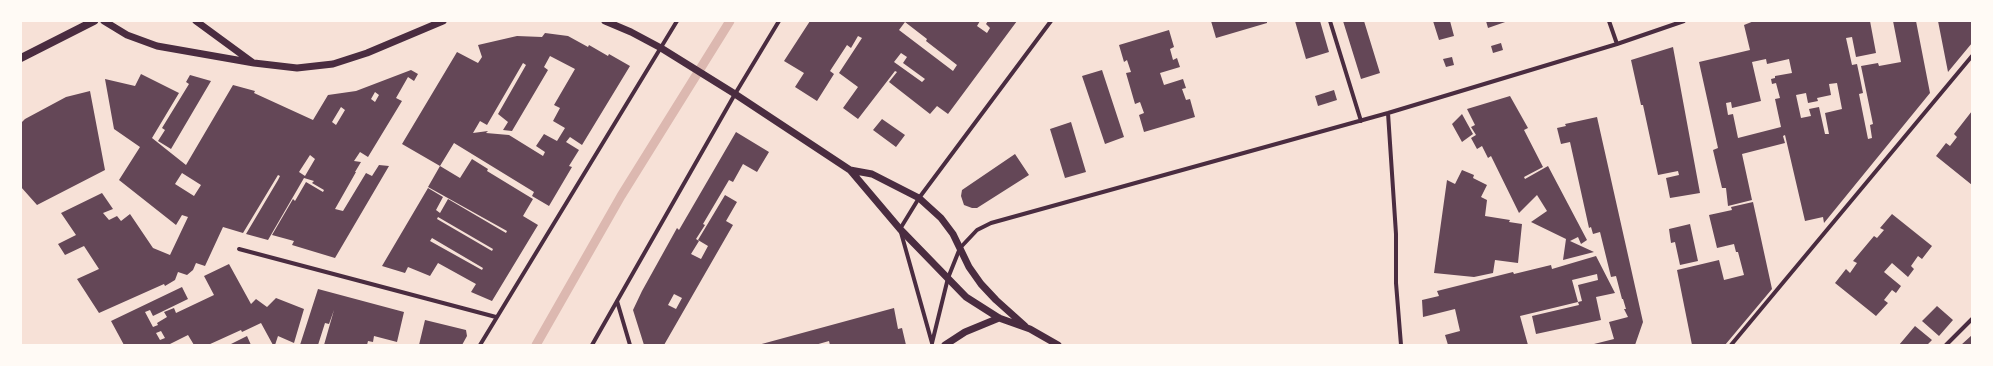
<!DOCTYPE html>
<html>
<head>
<meta charset="utf-8">
<style>
	body { margin:0 }
	#map { position:relative; width:1993px; height:366px; overflow:hidden; background:#f7e1d7; font-family:"Roboto Condensed",sans-serif }
	canvas { display:block }
	.frame { position:absolute; inset:0; border:22px solid #fffaf5; pointer-events:none }
</style>
</head>
<body>
<div id="map">
<canvas width="1993" height="366"></canvas>
<div class="frame"></div>
</div>
<script>
const context = document.querySelector('canvas').getContext('2d');
context.lineJoin = 'round';
function poly(rows) {
  const path = new Path2D();
  for (const r of rows) {
    path.moveTo(r[0], r[1]);
    for (let i = 2; i < r.length; i += 2) path.lineTo(r[i], r[i + 1]);
  }
  return path;
}
function trace(path, color, width, dash) {
  context.strokeStyle = color;
  context.lineWidth = width;
  context.lineCap = dash ? 'butt' : 'round';
  context.setLineDash(dash || []);
  context.stroke(path);
}
function fill(path, color) {
  context.fillStyle = color;
  context.fill(path, 'evenodd');
}
trace(poly([
	[536,345,621,196,730,21]
]), '#dcb8b0', 9);
fill(poly([
	[810,21,980,21,977,26,987,33,990,28,986,24,988,21,1017,21,948,114,937,106,930,114,889,82,897,72,895,71,858,119,843,108,858,87,839,73,862,38,858,36,851,48,847,45,830,71,834,74,817,101,795,87,804,73,784,61],
	[905,22,927,39,926,41,957,65,953,71,899,30],
	[901,53,907,57,903,63,925,79,922,82,894,62],
	[1211,21,1267,21,1267,23,1216,38],
	[1295,21,1320,21,1329,52,1306,59],
	[1343,21,1364,21,1380,73,1361,79],
	[1433,21,1450,21,1454,36,1439,40],
	[1486,21,1508,21,1488,28],
	[1754,21,1870,21,1876,53,1856,57,1852,37,1846,38,1852,65,1857,64,1860,78,1863,93,1859,94,1868,139,1872,138,1870,125,1873,124,1861,66,1878,63,1879,66,1901,62,1893,21,1916,21,1930,93,1824,223,1823,217,1805,221,1785,135,1783,136,1785,143,1742,154,1752,200,1728,206,1726,188,1722,188,1713,150,1718,148,1699,62,1750,50,1744,25],
	[1766,59,1767,64,1789,59,1792,73,1775,76,1775,78,1771,79,1772,84,1776,83,1780,98,1775,99,1781,127,1738,138,1733,114,1728,115,1726,103,1731,102,1732,108,1761,101,1752,62],
	[1837,83,1842,109,1825,113,1829,134,1825,134,1819,107,1809,109,1811,116,1801,118,1796,95,1806,93,1808,103,1818,101,1817,98,1831,95,1829,84],
	[1938,21,1972,21,1972,43,1948,72],
	[1169,30,1174,47,1170,49,1173,60,1177,58,1180,67,1160,73,1164,85,1183,79,1186,88,1182,89,1186,100,1190,99,1195,117,1144,132,1139,115,1144,113,1140,102,1135,104,1126,73,1131,72,1127,60,1124,62,1119,45],
	[545,33,568,36,588,47,589,45,608,56,609,54,630,66,582,145,570,137,566,142,579,150,569,166,572,167,549,206,532,196,534,192,454,143,440,166,460,178,472,159,488,169,487,171,533,199,523,216,538,225,492,301,471,292,476,284,438,263,430,276,408,267,405,273,382,266,428,188,443,197,436,210,440,213,448,199,506,233,507,231,428,187,440,166,402,144,457,52,478,63,482,57,478,45,517,36,542,37],
	[550,56,575,69,554,105,560,108,553,121,565,128,557,141,544,134,536,146,545,152,543,156,509,135,486,133,488,131,473,133,480,121,487,125,523,63,526,65,498,114,508,122,503,130,512,131,548,70,544,67],
	[438,217,493,249,492,251,437,219],
	[432,238,483,268,482,270,430,241],
	[1501,43,1503,50,1493,53,1491,46],
	[1673,47,1700,193,1670,198,1666,178,1679,175,1678,171,1658,175,1643,105,1641,105,1631,60],
	[1452,57,1454,65,1446,67,1443,59],
	[411,70,418,74,414,81,408,77,396,98,402,101,368,157,360,152,354,161,361,162,355,172,356,172,335,209,343,211,366,173,372,176,379,165,389,166,335,258,292,245,294,241,272,235,293,199,295,201,306,182,323,192,324,190,312,183,314,181,304,178,268,240,246,234,278,180,280,176,278,175,243,233,223,227,205,266,196,263,193,270,187,275,178,272,175,280,165,286,164,284,99,313,77,279,99,269,84,246,65,255,58,244,76,235,61,213,102,193,113,209,103,213,109,220,117,216,121,221,130,214,153,248,170,255,188,217,182,215,176,225,119,180,140,147,114,129,105,79,135,86,141,74,179,93,152,138,186,165,233,85,255,91,254,93,313,120,328,95,356,91],
	[375,92,379,95,375,102,371,99],
	[341,107,345,110,336,125,332,122],
	[310,155,315,159,305,176,299,172],
	[182,173,201,185,194,196,175,184],
	[1102,70,1124,137,1105,144,1082,76],
	[190,75,211,81,171,149,158,141,165,130,162,128,189,84,186,82],
	[1334,90,1337,100,1318,106,1315,96],
	[90,91,105,170,37,205,21,187,21,123,25,119,66,97],
	[1510,96,1528,128,1524,130,1543,167,1524,177,1525,179,1548,166,1587,240,1581,244,1578,237,1570,241,1594,252,1563,260,1566,239,1531,222,1547,211,1537,195,1519,213,1491,156,1488,158,1482,146,1477,149,1471,138,1476,135,1471,127,1475,125,1467,109],
	[1972,111,1972,185,1936,156,1946,143,1950,146,1957,137,1954,134],
	[1462,114,1473,134,1462,142,1452,124],
	[1597,117,1643,322,1635,345,1590,345,1614,339,1609,322,1628,317,1624,309,1626,309,1623,299,1622,299,1616,276,1611,277,1600,232,1593,234,1591,227,1589,228,1570,142,1561,144,1557,128,1566,126,1565,124],
	[882,119,905,135,896,147,873,130],
	[1071,122,1086,172,1065,178,1050,129],
	[736,132,769,152,757,172,743,164,733,182,729,180,703,224,705,225,696,239,699,241,691,254,701,259,708,246,698,240,725,195,737,202,726,221,733,225,664,345,644,345,633,310,642,291,677,228,679,230],
	[674,294,682,298,676,309,668,305],
	[1015,154,1029,175,977,208,972,208,964,205,961,196,962,190],
	[1462,170,1474,175,1473,178,1487,185,1481,197,1487,200,1485,216,1510,220,1509,222,1522,224,1518,263,1495,260,1493,273,1474,277,1434,273,1447,180,1455,184],
	[1753,202,1772,289,1725,345,1692,345,1677,270,1719,260,1724,280,1744,275,1738,252,1736,252,1734,244,1717,248,1709,215,1732,210,1731,207],
	[1892,214,1932,246,1922,259,1918,256,1911,266,1914,269,1908,277,1892,263,1884,272,1901,286,1896,293,1892,290,1884,300,1888,303,1876,316,1835,283,1846,269,1850,273,1857,263,1853,261,1874,236,1877,238,1884,230,1880,228],
	[1690,224,1698,261,1680,265,1675,242,1671,243,1669,229],
	[1596,256,1615,293,1596,297,1601,320,1536,334,1532,316,1579,305,1578,302,1520,316,1528,345,1448,345,1445,335,1460,331,1455,309,1423,317,1422,300,1439,296,1437,291,1513,272,1514,274,1551,265,1552,269],
	[1597,274,1598,280,1578,285,1582,301,1578,302,1572,280],
	[229,264,251,304,256,299,267,307,276,298,304,309,294,343,278,336,275,345,273,345,261,323,242,332,241,330,208,345,194,345,188,335,168,345,124,345,111,321,182,287,188,299,153,316,150,310,145,312,153,327,158,325,157,323,167,317,164,312,174,308,176,313,214,295,204,276],
	[161,331,165,338,160,340,156,333],
	[318,289,404,312,397,342,374,336,373,342,368,341,367,345,324,345,334,310,329,324,325,323,318,345,300,345],
	[1937,306,1953,320,1939,336,1922,321],
	[894,308,898,329,902,328,906,345,830,345,829,341,815,345,758,345],
	[425,320,466,330,467,336,462,345,419,345],
	[1915,326,1932,340,1927,345,1899,345],
	[1972,335,1972,345,1961,345],
	[247,336,251,345,229,345]
]), '#644757');
trace(poly([
	[1330,21,1361,121],
	[1609,21,1617,44],
	[1388,113,1396,234,1396,283,1401,345],
	[239,249,496,317],
	[617,301,630,345],
	[932,343,948,278,960,248,977,230,991,223,1388,113,1617,44,1684,21],
	[932,343,900,229,919,198,1051,21],
	[480,345,677,21],
	[592,345,735,94,779,21],
	[1731,345,1972,56],
	[1946,345,1972,319]
]), '#4a2c40', 4);
trace(poly([
	[104,21,127,35,157,46,254,63,297,68,333,64,367,53,443,21],
	[196,21,252,62],
	[605,21,631,32,661,48,735,94,850,170,900,229,966,297,999,318,1030,329,1058,345],
	[850,170,872,174,919,198,941,218,953,234,969,267,981,284,996,300,1025,326],
	[945,345,965,332,999,318]
]), '#4a2c40', 7);
trace(poly([
	[21,58,94,21]
]), '#4a2c40', 8);
</script>
</body>
</html>
